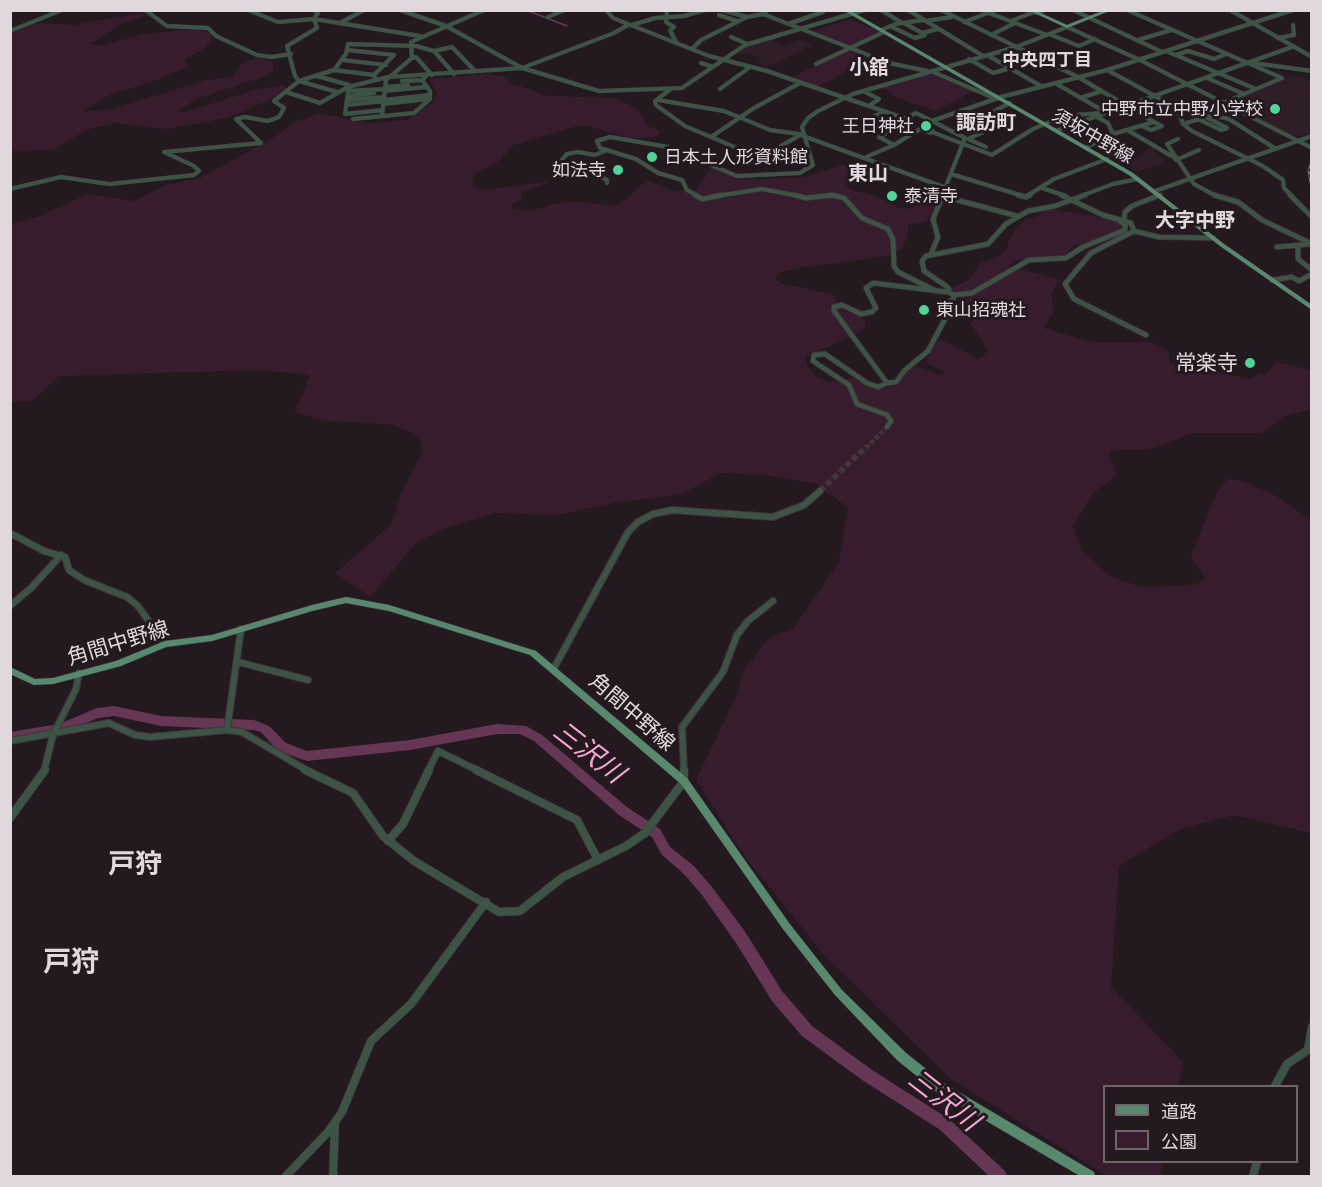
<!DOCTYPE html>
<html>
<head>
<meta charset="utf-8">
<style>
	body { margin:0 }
	#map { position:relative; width:1322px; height:1187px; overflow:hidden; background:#24191f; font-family:"Exo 2","Noto Sans JP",sans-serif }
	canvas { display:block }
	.frame { position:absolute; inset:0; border:12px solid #e0d8dd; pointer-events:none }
	.legend { position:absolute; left:1103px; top:1085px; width:195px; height:78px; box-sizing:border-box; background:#24191f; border:2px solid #6f656b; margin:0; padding:8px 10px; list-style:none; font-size:18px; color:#e0d8dd }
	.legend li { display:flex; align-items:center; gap:12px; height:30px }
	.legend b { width:30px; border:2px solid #6f656b }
</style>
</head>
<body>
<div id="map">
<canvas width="1322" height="1187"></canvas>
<div class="frame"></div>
<ul class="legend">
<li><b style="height:8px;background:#58896f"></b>道路</li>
<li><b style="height:16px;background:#371c2d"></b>公園</li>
</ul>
</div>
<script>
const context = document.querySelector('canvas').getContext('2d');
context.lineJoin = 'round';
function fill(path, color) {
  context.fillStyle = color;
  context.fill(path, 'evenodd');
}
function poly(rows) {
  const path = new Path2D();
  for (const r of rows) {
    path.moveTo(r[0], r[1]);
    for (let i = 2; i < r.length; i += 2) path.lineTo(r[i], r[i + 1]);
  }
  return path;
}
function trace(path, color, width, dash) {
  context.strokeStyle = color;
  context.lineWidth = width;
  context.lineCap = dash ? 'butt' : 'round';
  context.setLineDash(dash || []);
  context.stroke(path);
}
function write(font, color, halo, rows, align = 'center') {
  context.font = font + ' "Exo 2","Noto Sans JP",sans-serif';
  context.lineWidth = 6;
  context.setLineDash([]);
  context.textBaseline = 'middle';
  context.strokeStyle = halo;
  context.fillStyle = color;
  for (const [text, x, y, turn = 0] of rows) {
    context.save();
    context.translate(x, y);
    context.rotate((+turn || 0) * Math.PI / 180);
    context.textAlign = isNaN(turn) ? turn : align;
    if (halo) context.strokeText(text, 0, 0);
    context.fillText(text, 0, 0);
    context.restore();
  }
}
fill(poly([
	[769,37,784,46,801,40,813,45,767,67,757,62,762,59,746,53,742,55,733,52],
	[1294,75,1311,81,1311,133,1303,136,1289,134,1227,102],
	[1153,148,1166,163,1136,172,1121,163,1144,155,1144,151]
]), '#2f1e28');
fill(poly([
	[141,13,146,16,121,24,91,44,104,45,143,34,197,29,210,33,211,40,206,47,185,60,190,66,154,81,111,94,83,111,108,110,207,80,232,77,242,64,257,58,273,61,273,70,268,75,199,98,178,110,178,112,184,112,255,90,283,85,286,89,270,100,226,118,167,129,116,123,89,129,53,150,11,151,11,33,39,23,74,25],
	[850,19,882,32,851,46,812,31],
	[851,49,873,58,817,87,792,77],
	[931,71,976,90,935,111,890,95,893,93,878,86],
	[484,74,502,76,511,83,548,96,615,98,639,110,647,126,659,130,659,135,651,138,629,138,588,126,578,126,513,145,500,160,473,175,472,186,485,190,552,181,521,193,523,200,511,204,513,209,532,211,552,204,577,201,615,206,627,199,638,187,648,181,676,191,696,190,712,167,746,180,804,177,853,162,860,166,846,184,849,189,875,196,902,209,912,208,924,199,932,201,936,205,926,222,908,224,908,234,902,249,889,256,806,267,781,272,775,278,780,283,832,294,843,310,863,317,866,326,860,332,805,357,808,367,818,378,829,382,853,378,876,389,887,388,909,368,917,366,943,376,944,372,927,363,927,359,936,343,941,339,978,359,983,356,988,350,970,323,980,313,951,291,951,288,969,280,980,263,1000,256,1008,248,1008,242,1016,228,1026,219,1035,218,1048,209,1122,221,1128,225,1128,231,1105,242,1074,245,1063,257,1013,261,1009,266,1064,281,1057,283,1054,289,1051,297,1054,311,1044,328,1092,342,1150,342,1168,350,1170,363,1193,374,1209,371,1250,379,1259,373,1265,376,1277,362,1312,370,1311,409,1286,416,1262,433,1194,433,1148,450,1117,450,1109,453,1117,475,1093,493,1073,526,1081,550,1110,576,1141,587,1194,585,1206,579,1191,557,1216,494,1227,479,1244,481,1280,498,1311,521,1311,833,1234,815,1180,829,1119,866,1111,987,1183,1062,1178,1086,1104,1086,1104,1162,1163,1162,1160,1176,1107,1176,951,1079,825,956,745,857,696,780,736,697,743,671,770,637,793,629,839,562,848,508,816,484,767,475,721,473,680,495,618,502,558,515,495,513,446,528,417,542,370,597,335,573,391,525,403,490,422,453,420,439,407,430,388,424,325,421,295,412,310,375,260,370,59,376,32,401,11,402,11,224,40,216,88,194,134,201,165,185,200,178,270,140,295,122,319,113,368,123,407,120,432,103,437,93,430,79]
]), '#371c2d');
trace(poly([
	[526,10,567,26]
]), '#663754', 1.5);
fill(poly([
	[114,706,161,716,254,720,269,726,286,743,307,751,410,740,497,724,526,726,542,735,627,807,660,829,670,847,694,866,712,887,746,933,782,991,812,1026,872,1070,949,1119,1005,1171,1007,1176,989,1176,939,1129,862,1080,802,1036,772,1001,736,943,702,895,684,874,662,855,652,837,619,815,534,741,520,734,497,734,410,750,307,761,278,751,261,732,254,730,161,726,114,716,98,718,60,734,10,742,10,732,59,724,97,708,114,706]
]), '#663754');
trace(poly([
	[866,448,887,427]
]), '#40363c', 4.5, [4.5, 2]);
trace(poly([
	[820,491,867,446]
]), '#40363c', 6, [6, 3]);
const minorFar3 = poly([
	[145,10,167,26,208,28,216,36,257,55,271,57,291,54],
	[248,10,278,22,314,19,420,36],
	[314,10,318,13,314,19,317,28,287,46,295,76,299,81,337,92],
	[400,10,446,26,522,68,599,91,682,88,745,45,865,10],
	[606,10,613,18,709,56,767,71,895,115,906,118,916,113,932,121],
	[667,10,666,22,674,27,670,30,676,42],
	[722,10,747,17,763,14],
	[768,10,763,14,889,63,927,71],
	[881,10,902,23],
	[908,10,983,56],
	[941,10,1078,77],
	[981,10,1047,35],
	[1073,10,1162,52],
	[1127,10,1282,78,1223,103],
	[1230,10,1312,57],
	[1037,13,1045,10],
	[719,15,737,21],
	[548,17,564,10],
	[925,21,952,17],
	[1011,21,1034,12],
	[964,22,996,10],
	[340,23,364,10],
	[904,23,922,33,938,29],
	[788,24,823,12],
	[632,25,655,18,684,16,705,10],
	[890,26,915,38,925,35,922,33],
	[881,30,896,24,923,20],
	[10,31,62,10],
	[1049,34,1079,46,1095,39],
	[991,35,1015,23],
	[731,37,747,44],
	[1278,38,1294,35,1293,25],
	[1138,40,1171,30],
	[692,49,701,40,747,17],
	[347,50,394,55,374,75,376,80],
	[1166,51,1256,89],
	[987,55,1041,86],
	[1176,55,1188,51,1214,59,1226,54],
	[412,58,416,57,432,75],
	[969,59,993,73,1011,68],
	[343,60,386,65],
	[701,63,713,67],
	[1253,63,1312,71],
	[816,64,884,32],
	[334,70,374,75],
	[1107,70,1177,108,1183,124,1192,131,1263,166,1283,180,1284,188,1292,196],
	[931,71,996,99],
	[454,74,434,51,452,47,474,70],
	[317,76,349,85,345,114,383,110],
	[1078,77,1154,122,1113,134],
	[1207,78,1244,94],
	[402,81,422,80],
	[800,83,754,108,711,137,760,158,802,134],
	[1055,83,1107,113],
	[385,87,408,85],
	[671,89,655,101,656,105,685,126,711,137],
	[720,89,750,67],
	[348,91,385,89],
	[385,91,426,87],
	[863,91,879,99,869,106],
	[286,92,320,103,348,87,388,77,522,68,614,33,628,25],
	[348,96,374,93],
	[1080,98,1102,91],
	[347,100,384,97],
	[384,100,430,95],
	[658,100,724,111,770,130,799,134],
	[1146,100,1168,107],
	[383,104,429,99],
	[346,105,384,101],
	[1177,108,1229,119,1276,149],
	[382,116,386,80,412,58,411,42,484,10],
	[980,118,997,126],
	[353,119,414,113,430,99,430,91,422,80,427,75],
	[1200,120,1221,130,1227,128,1206,117],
	[1183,124,1203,118],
	[1142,126,1151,130,1162,126,1154,122],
	[892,130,905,123,906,118],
	[1058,130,1292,47],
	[1129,131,1175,158],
	[932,132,992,155,1033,129,1064,116,1101,113],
	[953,132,1010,103],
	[803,136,944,187],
	[968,139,997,126],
	[968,139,986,147],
	[1178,139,1167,144,1194,184,1216,196],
	[894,145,920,129,930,133,933,131],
	[1087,147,1113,134,1108,123,1097,117],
	[607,150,595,155,578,152,567,154,560,162,566,168,589,172,607,180,607,183],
	[866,157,894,145,879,137,892,130,865,120,884,112],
	[1176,160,1199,150],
	[951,174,1023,196],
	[1042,188,1066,196],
	[10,189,61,177,109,184,194,175,199,171,194,166,164,152,261,143,236,119,245,117,268,121,279,117,284,108,274,101,299,81,334,70,346,54,348,44,416,46,434,51],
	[1155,191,1312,136],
	[698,196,687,190,682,180,658,173,636,159,600,148,597,141,610,137,668,147,737,176,800,173,813,165,802,127,808,118,818,111,853,94,1016,47,1067,27,1140,60,1312,148],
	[716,196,762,189,799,196],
	[823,196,836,196],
	[942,196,965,138,932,121,1001,97,1107,70,1293,10],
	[1027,196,1054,179,1107,159],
	[1081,196,1113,184,1138,179],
	[1157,196,1160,195]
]);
const minorFar2 = poly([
	[695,195,703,199,722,195],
	[794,195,806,198,832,195,844,198,862,218,888,229,893,239,894,266,898,272,936,291],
	[1018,195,1026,197,1030,195],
	[1061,195,1103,215,1131,223,1134,231,1159,237,1213,238],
	[1214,195,1238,202,1262,220,1312,244],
	[1290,195,1312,217],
	[942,196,1017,216],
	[1124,220,1125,212,1132,206,1160,195],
	[1134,231,1091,253,1065,284,1074,299,1146,335],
	[1277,247,1312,244],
	[1298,247,1298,259,1312,270],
	[931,254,938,237,933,219,943,195],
	[1272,280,1292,277,1299,281,1312,274],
	[954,295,972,293,1029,260,1066,258,1083,247,1125,230,1125,225,1121,222],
	[887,383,896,382,905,370,928,351,945,319,945,312,938,305,953,300,954,295,950,293],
	[887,427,891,421,887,415,857,404,849,385,813,361,814,355,825,354,867,383,878,387,887,383,834,311,834,307,842,305,861,314,872,312,876,308,866,288,873,283,947,292,949,289,946,286,924,271,922,261,926,256,988,244,1006,224,1028,211,1055,206,1085,195]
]);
const minorFar1 = poly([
	[10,533,44,551,65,557,69,570,84,580,127,597,138,606,165,644],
	[10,606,32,587,61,555],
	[238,662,308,680],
	[554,668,628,532,638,522,653,514,672,510,773,517,804,505,820,491],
	[227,730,241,629],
	[10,741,109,723,135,735,150,737,227,730,242,732,308,771],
	[44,771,53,735,76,689,79,673],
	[428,771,438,751,479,771],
	[684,771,682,727,723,672,737,635,748,621,773,601]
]);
const minor = poly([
	[305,770,353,793,383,836,414,861,499,912,520,911,563,877,626,846,645,833,684,781,684,770],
	[476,770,577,820,598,860],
	[10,818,45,770],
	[388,841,403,824,429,770],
	[1275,1086,1287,1064,1308,1050,1312,1027],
	[286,1176,328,1132,342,1112,371,1041,411,1004,486,902],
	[333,1176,335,1123],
	[1253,1176,1257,1162]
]);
const major = poly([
	[843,10,849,10,1133,173,1224,244,1312,305,1312,310,1220,246,1129,175,843,10],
	[1034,10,1067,25,1105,10,1112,10,1067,28,1028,10,1034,10],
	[346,597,389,605,536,651,687,778,789,923,841,989,906,1053,945,1084,1094,1172,1095,1176,1080,1176,937,1092,898,1061,835,995,783,929,681,784,530,655,389,611,346,603,312,611,212,641,166,647,121,666,53,684,34,685,10,674,10,667,35,679,53,678,116,661,165,641,212,635,312,605,346,597]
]);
trace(minorFar3, '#3e343a', 4.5);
trace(minorFar2, '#3e343a', 6);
trace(minorFar1, '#3e343a', 8);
trace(minor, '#3e343a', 9);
trace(major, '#3e343a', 1);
trace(minorFar3, '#3c5346', 4);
trace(minorFar2, '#3c5346', 4.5);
trace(minorFar1, '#3c5346', 6);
trace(minor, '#3c5346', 8);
fill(major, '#58896f');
const rail = poly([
	[1312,163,1309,170,1312,188]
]);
trace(rail, '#7e757a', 3);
trace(rail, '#24191f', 1.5, [3]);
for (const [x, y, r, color] of [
	[1275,109,6,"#52d397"],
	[926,126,6,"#52d397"],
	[652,157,6,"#52d397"],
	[618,170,6,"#52d397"],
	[892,196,6,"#52d397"],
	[924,310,6,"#52d397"],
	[1250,363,6,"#52d397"]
]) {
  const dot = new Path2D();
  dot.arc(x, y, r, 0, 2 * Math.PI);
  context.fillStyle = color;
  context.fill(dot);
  trace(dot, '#24191f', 2);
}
write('bold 18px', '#e0d8dd', '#24191f', [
	["中央四丁目",1047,60]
]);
write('18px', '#e0d8dd', '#24191f', [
	["中野市立中野小学校",1263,109],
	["王日神社",914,126],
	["日本土人形資料館",664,157,"left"],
	["如法寺",606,170],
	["泰清寺",904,196,"left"],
	["東山招魂社",936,310,"left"]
], 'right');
write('18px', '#e0d8dd', '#24191f', [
	["須坂中野線",1093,136,30]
]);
write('bold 20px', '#e0d8dd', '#24191f', [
	["小舘",869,67],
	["諏訪町",986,122],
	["東山",868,173],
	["大字中野",1195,220]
]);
write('21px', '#e0d8dd', '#24191f', [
	["常楽寺",1238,363]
], 'right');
write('21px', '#e0d8dd', '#24191f', [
	["角間中野線",118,643,-17],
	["角間中野線",632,712,41]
]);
write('italic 27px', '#f3a5d3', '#24191f', [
	["三沢川",589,752,38],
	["三沢川",944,1100,38]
]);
write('bold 27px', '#e0d8dd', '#24191f', [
	["戸狩",135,864]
]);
write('bold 28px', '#e0d8dd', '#24191f', [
	["戸狩",71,962]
]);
</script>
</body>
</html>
